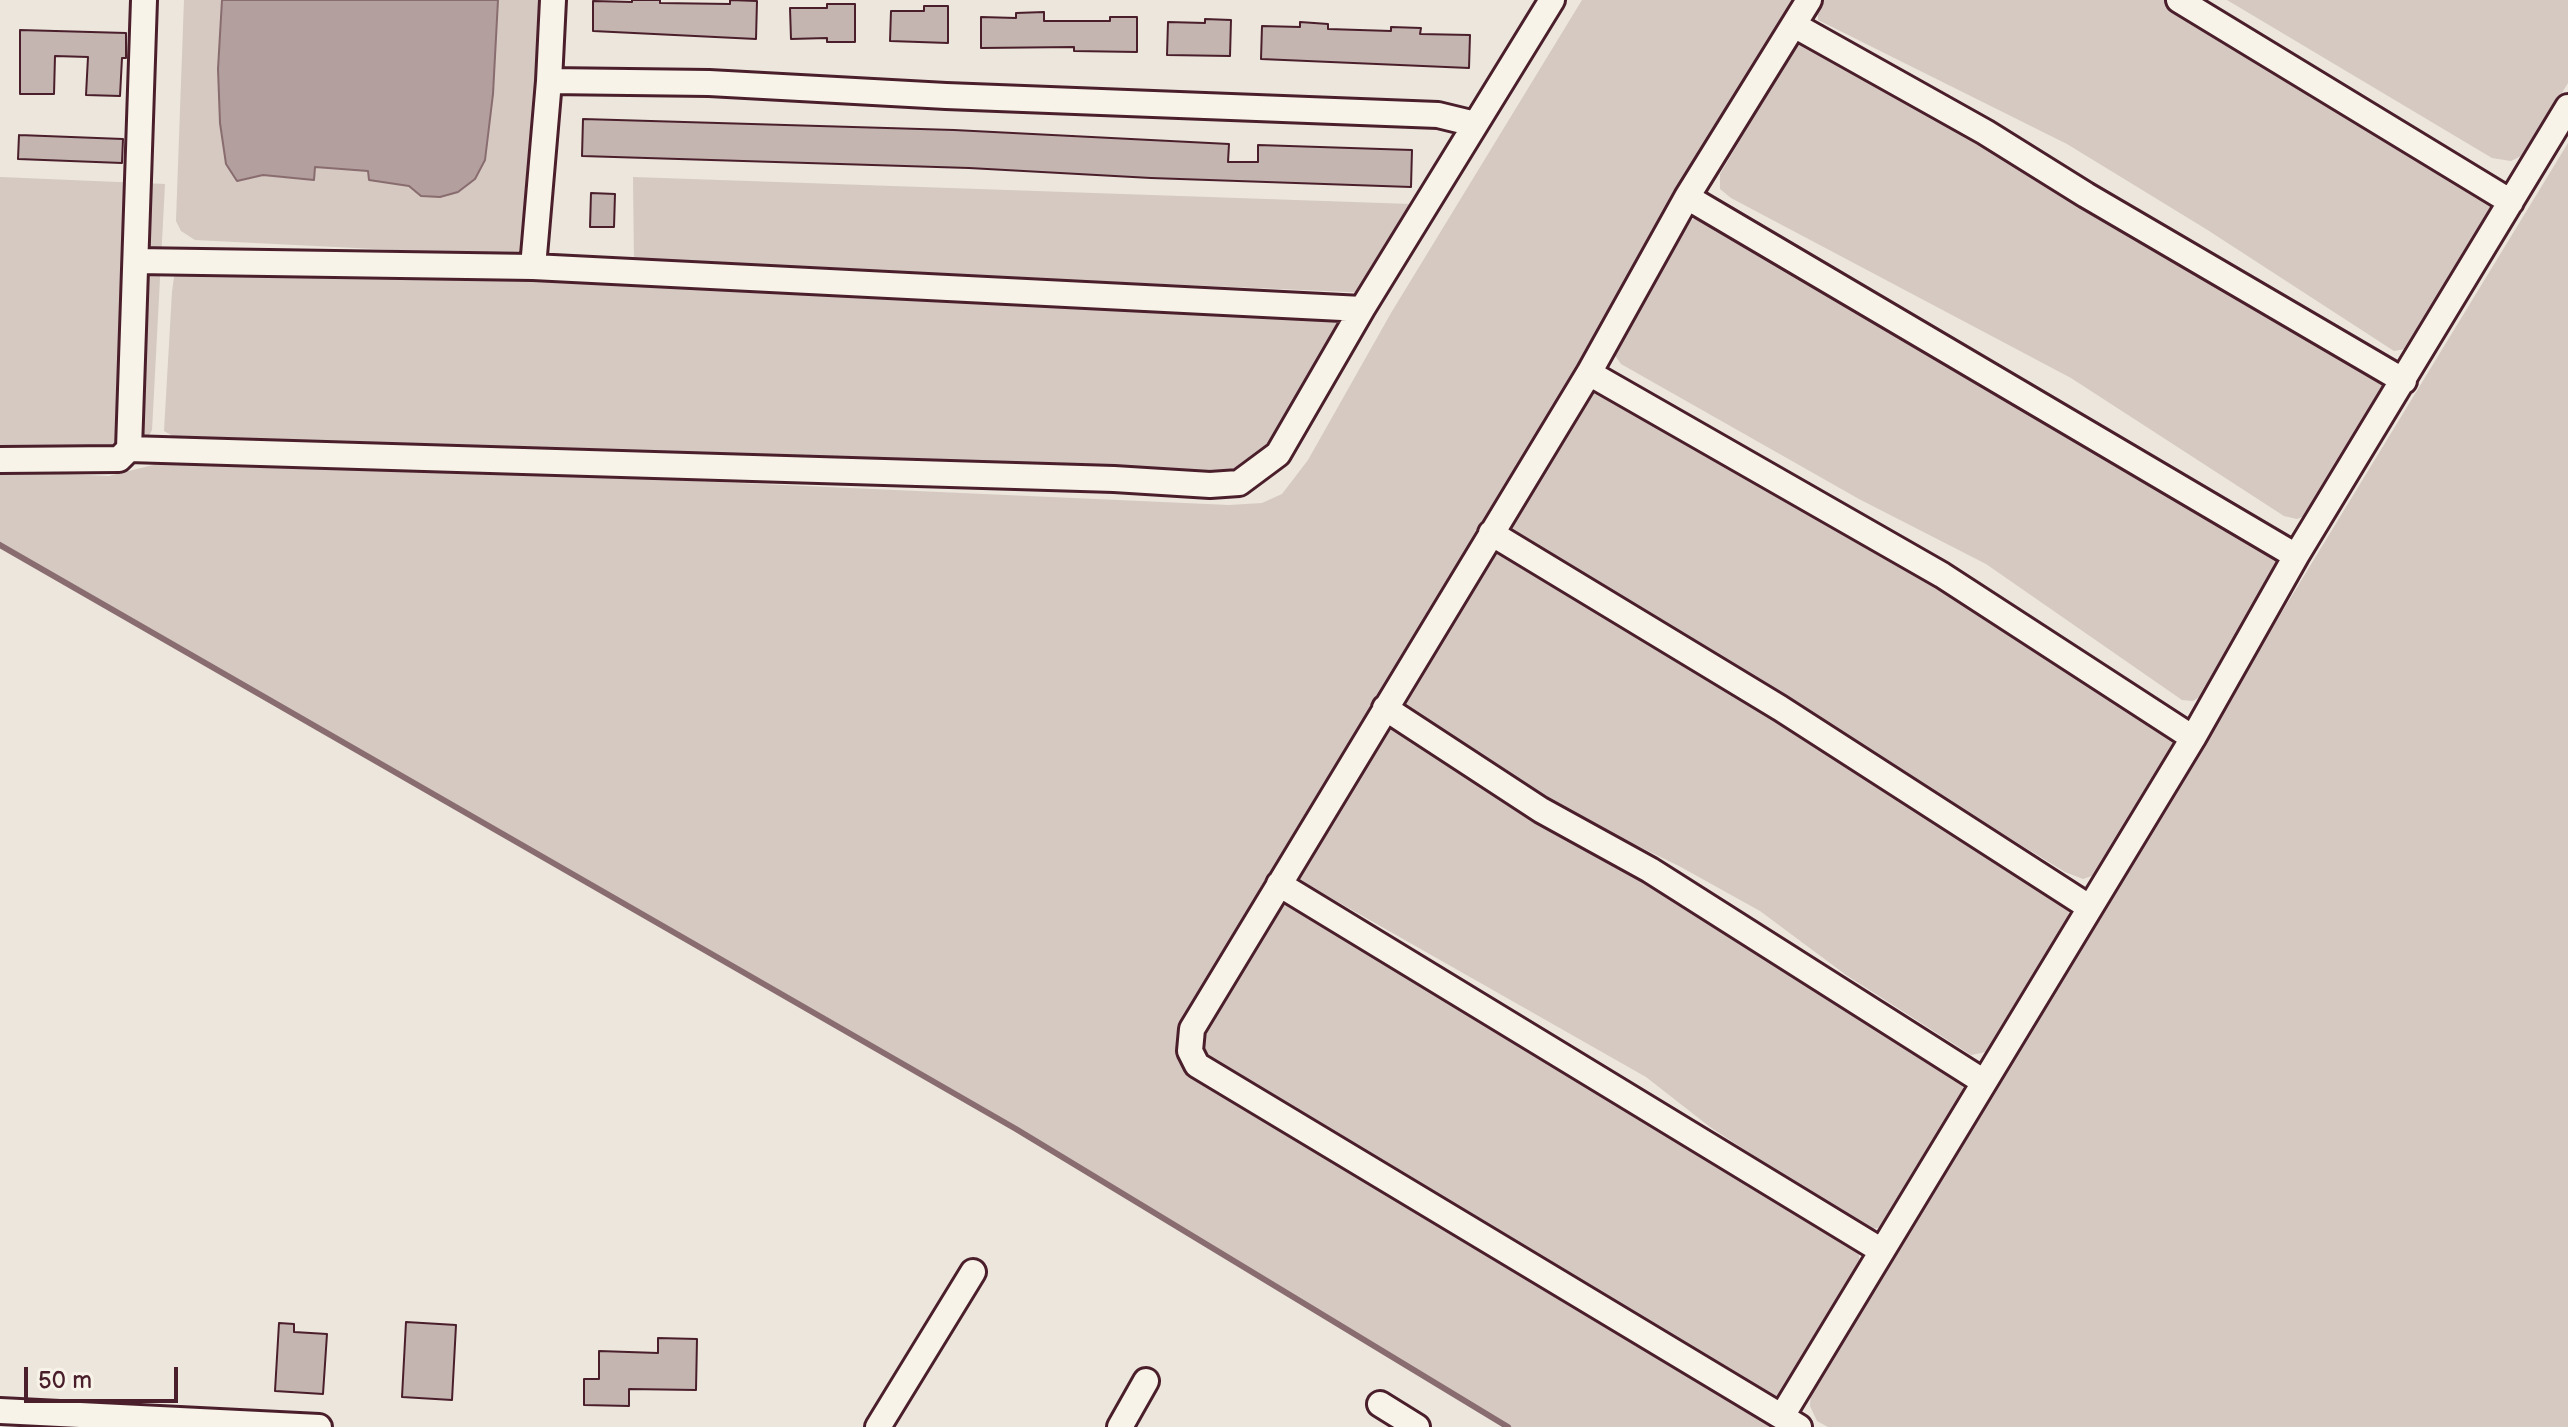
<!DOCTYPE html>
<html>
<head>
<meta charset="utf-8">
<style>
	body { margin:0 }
	#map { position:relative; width:2568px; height:1427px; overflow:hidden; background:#ece6dd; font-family:"Balsamiq Sans",sans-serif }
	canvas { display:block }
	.scale { position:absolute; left:24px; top:1367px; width:154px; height:36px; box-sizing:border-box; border:4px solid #4a1f2b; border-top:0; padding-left:10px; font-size:24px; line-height:28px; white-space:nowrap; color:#4a1f2b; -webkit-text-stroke:6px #f7f3e8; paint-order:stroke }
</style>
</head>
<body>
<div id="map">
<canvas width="2568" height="1427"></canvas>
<div class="scale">50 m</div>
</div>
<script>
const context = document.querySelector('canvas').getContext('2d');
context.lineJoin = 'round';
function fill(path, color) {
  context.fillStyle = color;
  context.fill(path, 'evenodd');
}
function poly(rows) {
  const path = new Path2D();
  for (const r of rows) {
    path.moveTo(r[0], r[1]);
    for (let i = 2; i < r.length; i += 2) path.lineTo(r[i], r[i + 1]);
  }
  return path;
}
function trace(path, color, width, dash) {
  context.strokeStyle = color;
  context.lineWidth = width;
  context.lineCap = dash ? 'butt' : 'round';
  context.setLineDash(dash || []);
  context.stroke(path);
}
fill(poly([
	[184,0,222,0,218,69,220,123,226,164,237,180,263,175,314,180,314,167,369,171,369,180,409,186,421,196,485,160,493,94,498,0,553,0,529,252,516,256,195,240,181,231,176,221],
	[1582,0,1798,0,1663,229,1420,629,1182,1033,1181,1057,1782,1427,1508,1427,1016,1129,0,545,0,471,109,476,181,458,1229,505,1262,503,1282,494,1308,460,1391,313],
	[1823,0,2196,0,2498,204,2410,348,2394,351,2206,229,2067,144,1818,20,1818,8],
	[2227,0,2568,0,2568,83,2525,154,2511,161,2492,158],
	[1806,40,2385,374,2388,389,2309,514,2297,519,2284,516,2071,378,1731,198,1720,189,1720,174,1795,48],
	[2568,143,2568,1427,1828,1427,1817,1421,1810,1406,1811,1391,1991,1089],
	[0,177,165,184,152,430,145,443,117,454,0,451],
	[633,177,1439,205,1387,291,1371,293,634,261],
	[1704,211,2272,538,2283,567,2204,694,2193,701,2182,700,1986,564,1859,499,1621,364,1614,354,1614,344,1691,221],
	[182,264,1359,310,1368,324,1294,454,1280,469,1261,480,1226,485,189,439,173,436,164,431,172,292,174,277],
	[1596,387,1943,571,2177,740,2097,874,2083,879,2065,872,1516,536,1509,527,1588,394],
	[1501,552,1512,555,2068,904,2069,919,1986,1052,1971,1055,1846,975,1760,911,1679,866,1545,801,1407,708,1402,698,1490,555],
	[1390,726,1539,825,1665,893,1962,1082,1964,1097,1893,1213,1880,1228,1865,1229,1710,1127,1646,1077,1294,877],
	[1283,899,1848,1242,1859,1254,1860,1268,1780,1397,1765,1396,1209,1061,1200,1047,1200,1033]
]), '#d5c9c2');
const water = poly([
	[222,0,498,0,493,94,485,160,475,179,458,192,440,197,421,196,409,186,369,180,368,171,315,167,314,180,263,175,237,181,226,164,220,123,218,69,222,0]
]);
fill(water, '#b39f9d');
trace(water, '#896c6f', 2);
trace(poly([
	[0,545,1016,1129,1508,1427]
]), '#896c6f', 6);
const building = poly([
	[632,0,660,0,660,3,730,4,730,0,757,1,756,39,593,31,593,1,632,2,632,0],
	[827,4,855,4,855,42,827,42,827,38,791,39,790,8,827,8,827,4],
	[924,6,948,6,948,43,890,41,891,11,924,11,924,6],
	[1044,12,1044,21,1110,21,1110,17,1137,17,1137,52,1074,51,1074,47,981,48,981,17,1016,18,1016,13,1044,12],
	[1205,19,1231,20,1230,56,1167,55,1168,22,1205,23,1205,19],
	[1300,22,1328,24,1328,29,1391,31,1391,27,1421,28,1420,34,1470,35,1469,68,1261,59,1262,26,1300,27,1300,22],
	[20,30,126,33,126,58,122,58,120,96,86,95,88,57,55,56,54,94,20,94,20,30],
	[583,119,954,130,1229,144,1228,162,1258,162,1258,145,1412,150,1411,187,1151,178,969,168,582,156,583,119],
	[19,135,123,139,122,163,18,159,19,135],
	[591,193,615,194,614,227,590,227,591,193],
	[406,1322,456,1325,452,1400,402,1397,406,1322],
	[279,1323,294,1324,294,1332,327,1334,323,1394,275,1391,279,1323],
	[658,1338,697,1339,696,1390,629,1389,629,1406,584,1405,584,1379,599,1379,599,1351,658,1353,658,1338]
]);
fill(building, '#c4b5b0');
trace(building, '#4a1f2b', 2);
const street = poly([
	[2179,0,2511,202],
	[1794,25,1985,132,2086,195,2404,381],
	[549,81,709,83,946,96,1438,115,1475,124],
	[1687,197,2296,556],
	[136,261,533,267,1362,309],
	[533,267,549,81,553,0],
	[1589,373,1942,575,2193,738],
	[129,449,144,0],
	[0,460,119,459,129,449,1114,479,1210,485,1239,483,1278,454,1362,309,1552,0],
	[1491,533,1780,708,2089,907],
	[1385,708,1541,810,1650,870,1984,1082],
	[1279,884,1882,1251],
	[1380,1404,1417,1427],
	[0,1411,319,1427],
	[1782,1416,2193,738,2296,556,2568,107],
	[878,1427,973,1272],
	[1120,1427,1146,1381],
	[1799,1427,1197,1065,1190,1051,1192,1029,1589,373,1687,197,1809,0]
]);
trace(street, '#4a1f2b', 30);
trace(street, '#f7f3e8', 24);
</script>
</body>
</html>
